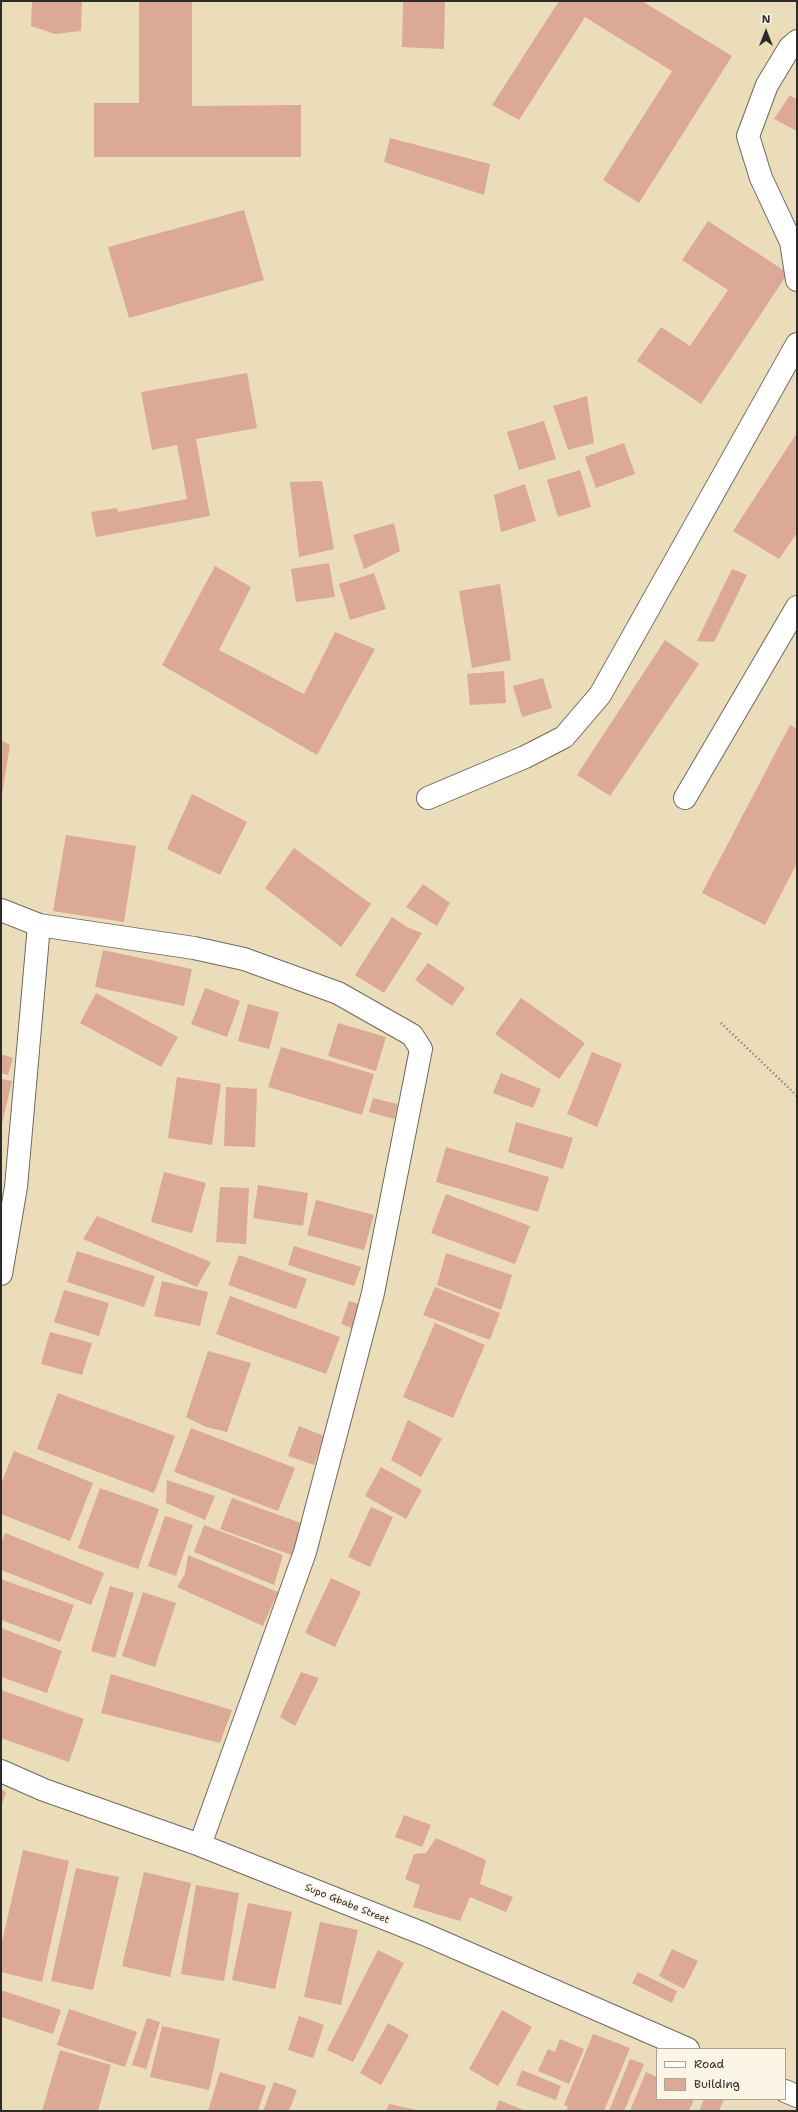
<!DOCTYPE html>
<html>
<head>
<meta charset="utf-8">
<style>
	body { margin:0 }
	#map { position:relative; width:798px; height:2112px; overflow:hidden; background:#ebddb9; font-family:"Shantell Sans",sans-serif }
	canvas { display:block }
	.frame { position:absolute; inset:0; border:2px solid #2b2b2b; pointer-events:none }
	.legend { position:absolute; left:656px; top:2048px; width:130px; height:52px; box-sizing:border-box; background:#fcf5e5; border:1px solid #a8a49b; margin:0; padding:5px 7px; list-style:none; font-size:12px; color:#2b2b2b }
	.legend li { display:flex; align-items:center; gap:8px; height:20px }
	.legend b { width:20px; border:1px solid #a8a49b }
	.north { position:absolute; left:746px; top:12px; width:40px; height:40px; -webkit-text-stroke:3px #fcf5e5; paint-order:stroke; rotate:0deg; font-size:11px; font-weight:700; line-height:16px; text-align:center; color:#2b2b2b }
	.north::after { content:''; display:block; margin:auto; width:14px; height:18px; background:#2b2b2b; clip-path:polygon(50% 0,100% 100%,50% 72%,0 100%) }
</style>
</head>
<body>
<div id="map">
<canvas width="798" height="2112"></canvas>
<div class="frame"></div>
<ul class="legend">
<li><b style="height:5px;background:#fff"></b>Road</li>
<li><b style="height:11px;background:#dba996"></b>Building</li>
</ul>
<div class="north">N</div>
</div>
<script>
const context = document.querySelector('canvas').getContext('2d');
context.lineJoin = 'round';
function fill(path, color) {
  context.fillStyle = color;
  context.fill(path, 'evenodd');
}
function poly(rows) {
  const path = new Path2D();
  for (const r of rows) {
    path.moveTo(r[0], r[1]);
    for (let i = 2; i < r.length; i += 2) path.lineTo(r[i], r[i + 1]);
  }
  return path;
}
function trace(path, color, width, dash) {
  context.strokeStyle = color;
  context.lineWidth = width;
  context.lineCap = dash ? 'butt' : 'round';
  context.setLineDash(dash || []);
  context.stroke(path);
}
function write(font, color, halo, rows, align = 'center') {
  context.font = font + ' "Shantell Sans",sans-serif';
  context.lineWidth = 3;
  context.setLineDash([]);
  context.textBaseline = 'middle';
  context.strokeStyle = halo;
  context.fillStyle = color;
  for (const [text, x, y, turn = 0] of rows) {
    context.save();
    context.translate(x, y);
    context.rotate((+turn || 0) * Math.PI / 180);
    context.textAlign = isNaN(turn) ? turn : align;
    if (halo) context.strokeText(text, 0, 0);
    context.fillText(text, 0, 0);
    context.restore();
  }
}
fill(poly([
	[32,1,82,1,81,31,55,34,31,26],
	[139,1,192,1,192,106,301,105,301,157,94,157,94,103,139,103],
	[403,1,445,1,444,49,402,47],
	[559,1,642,1,732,56,639,203,603,180,672,71,585,17,519,120,492,105],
	[790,95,797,100,797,131,774,119],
	[390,138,490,164,484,195,384,162],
	[244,210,264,280,129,318,108,247],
	[708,221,788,273,701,404,637,361,661,327,690,346,728,290,682,260],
	[247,373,257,428,196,439,210,516,96,537,91,512,117,508,118,512,187,499,177,445,152,450,141,392],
	[587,396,594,443,568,450,553,406],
	[544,421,556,459,519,470,507,432],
	[797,433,797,533,779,559,733,531],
	[624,443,635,474,596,488,585,457],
	[580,470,591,507,558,517,547,480],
	[322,481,334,549,299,557,290,482],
	[525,484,536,521,501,532,494,495],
	[394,523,400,551,364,569,353,535],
	[329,563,335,597,296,602,291,569],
	[215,566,251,587,219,650,304,694,335,632,375,649,317,755,162,665],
	[732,569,747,575,714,642,697,641],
	[374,573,386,609,350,620,339,584],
	[500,584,511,660,472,668,459,591],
	[665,640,699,664,610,796,577,775],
	[504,671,506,703,470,705,467,674],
	[543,678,552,708,522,717,513,686],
	[790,725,797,729,797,863,765,925,702,893],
	[1,740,10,745,2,795,1,795],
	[192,794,247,822,220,875,167,849],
	[66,835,136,846,124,922,53,911],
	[294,848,371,904,341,947,265,888],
	[423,884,450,903,437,926,406,907],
	[392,917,407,927,422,933,384,993,355,975],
	[103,950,192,969,184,1006,95,987],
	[428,963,465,988,452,1006,415,980],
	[205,988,240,1001,227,1037,191,1024],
	[96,993,178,1037,161,1067,80,1023],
	[521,998,585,1043,559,1079,495,1034],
	[248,1004,279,1012,269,1049,238,1041],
	[338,1023,386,1037,376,1071,328,1056],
	[281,1047,374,1074,362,1115,268,1087],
	[592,1052,622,1064,597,1127,567,1114],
	[1,1054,13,1058,8,1075,1,1073],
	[501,1073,541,1089,533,1108,493,1093],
	[177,1077,221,1084,212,1145,168,1138],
	[1,1079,12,1081,2,1124,1,1123],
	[226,1087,257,1089,255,1147,224,1146],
	[373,1098,398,1104,394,1119,369,1112],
	[516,1122,573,1138,563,1169,508,1152],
	[446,1147,549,1177,538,1212,436,1182],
	[164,1172,206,1183,192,1233,151,1222],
	[258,1185,308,1193,303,1226,253,1218],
	[220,1187,249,1188,246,1244,216,1242],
	[446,1194,530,1226,515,1264,431,1233],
	[316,1200,374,1215,364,1250,307,1235],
	[97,1216,211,1262,197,1287,83,1239],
	[294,1246,361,1267,354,1286,288,1265],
	[77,1251,155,1276,144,1307,67,1282],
	[446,1253,512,1275,501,1310,437,1285],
	[239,1255,307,1279,296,1309,228,1285],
	[162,1281,208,1292,200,1326,154,1316],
	[435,1287,500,1313,490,1340,423,1315],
	[64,1290,109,1303,99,1336,54,1322],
	[230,1296,340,1337,326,1374,216,1334],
	[349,1301,366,1306,358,1330,341,1324],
	[435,1323,485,1345,453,1418,403,1397],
	[50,1332,92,1343,82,1375,41,1364],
	[208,1351,251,1363,227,1432,206,1427,186,1417],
	[58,1393,175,1436,154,1493,37,1449],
	[408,1420,442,1439,421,1477,391,1460],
	[299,1426,324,1436,314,1465,288,1456],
	[191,1428,295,1468,278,1511,174,1472],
	[14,1451,93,1483,70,1541,1,1514,1,1484],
	[381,1467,422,1490,406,1519,365,1496],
	[167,1480,215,1496,205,1520,166,1503],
	[100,1488,159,1509,138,1569,78,1548],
	[232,1498,306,1525,294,1556,220,1529],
	[371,1507,393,1517,370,1567,348,1557],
	[165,1516,193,1525,176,1576,148,1566],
	[204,1525,283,1555,274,1585,194,1552],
	[5,1533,104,1573,91,1605,1,1570,1,1544],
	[188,1555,278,1592,263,1626,177,1587,185,1574],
	[331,1578,361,1592,335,1647,305,1633],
	[1,1579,74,1605,60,1642,1,1620],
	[110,1586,134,1593,115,1658,91,1651],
	[143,1592,176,1603,155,1667,122,1656],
	[1,1628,62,1651,47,1693,1,1677],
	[301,1672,319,1678,295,1726,280,1717],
	[111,1674,232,1710,220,1743,101,1713],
	[1,1690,84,1719,69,1762,1,1738],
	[1,1790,6,1792,1,1807],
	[404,1815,431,1825,422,1847,395,1837],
	[436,1838,486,1860,480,1884,513,1897,506,1912,470,1897,460,1921,413,1907,420,1885,405,1879,414,1854,426,1853],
	[23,1850,69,1861,42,1982,1,1972,1,1946],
	[76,1868,119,1877,93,1990,51,1981],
	[144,1872,191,1883,170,1977,122,1966],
	[196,1885,239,1893,224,1981,181,1974],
	[248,1903,292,1912,275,1989,232,1980],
	[320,1922,358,1930,341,2005,304,1997],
	[672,1949,698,1961,684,1989,659,1976],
	[378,1950,404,1963,353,2062,327,2050],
	[638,1972,677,1991,672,2003,632,1983],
	[1,1990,61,2010,53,2034,1,2017],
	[69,2009,137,2032,125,2067,57,2045],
	[502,2010,532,2027,498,2086,469,2069],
	[299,2016,324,2025,313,2058,288,2050],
	[147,2018,160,2022,146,2069,132,2065],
	[388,2023,409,2035,381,2085,360,2073],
	[162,2026,220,2039,209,2090,150,2077],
	[593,2034,630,2048,604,2111,566,2111,568,2107,564,2105],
	[560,2039,584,2049,569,2084,538,2071,548,2049,555,2052],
	[60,2050,111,2065,98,2111,42,2111],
	[630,2059,644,2064,624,2111,609,2111],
	[522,2070,561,2086,556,2100,516,2085],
	[220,2072,266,2086,258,2111,208,2111],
	[646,2072,657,2077,657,2099,694,2099,689,2111,630,2111],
	[274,2082,297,2090,289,2111,263,2111],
	[704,2099,724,2099,719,2111,699,2111],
	[499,2100,526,2111,495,2111],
	[389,2104,417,2110,417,2111,386,2111]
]), '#dba996');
const minor = poly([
	[797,41,790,47,767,85,748,136,761,178,791,242,797,280],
	[428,798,525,757,564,737,600,695,797,344],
	[685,798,797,607],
	[1,910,39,925,194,948,244,959,338,993,412,1035,421,1049,373,1293,305,1552,200,1845],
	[1,1274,16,1187,39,925],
	[1,1771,44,1790,200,1845,424,1934,688,2049],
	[785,2091,797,2096]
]);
trace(minor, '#6e695d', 24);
trace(poly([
	[721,1023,797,1096]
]), '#6e695d', 2.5, [1, 3]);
trace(minor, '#fff', 22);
write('10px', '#2b2b2b', '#fcf5e5', [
	["Supo Gbabe Street",347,1904,22]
]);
</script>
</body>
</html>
